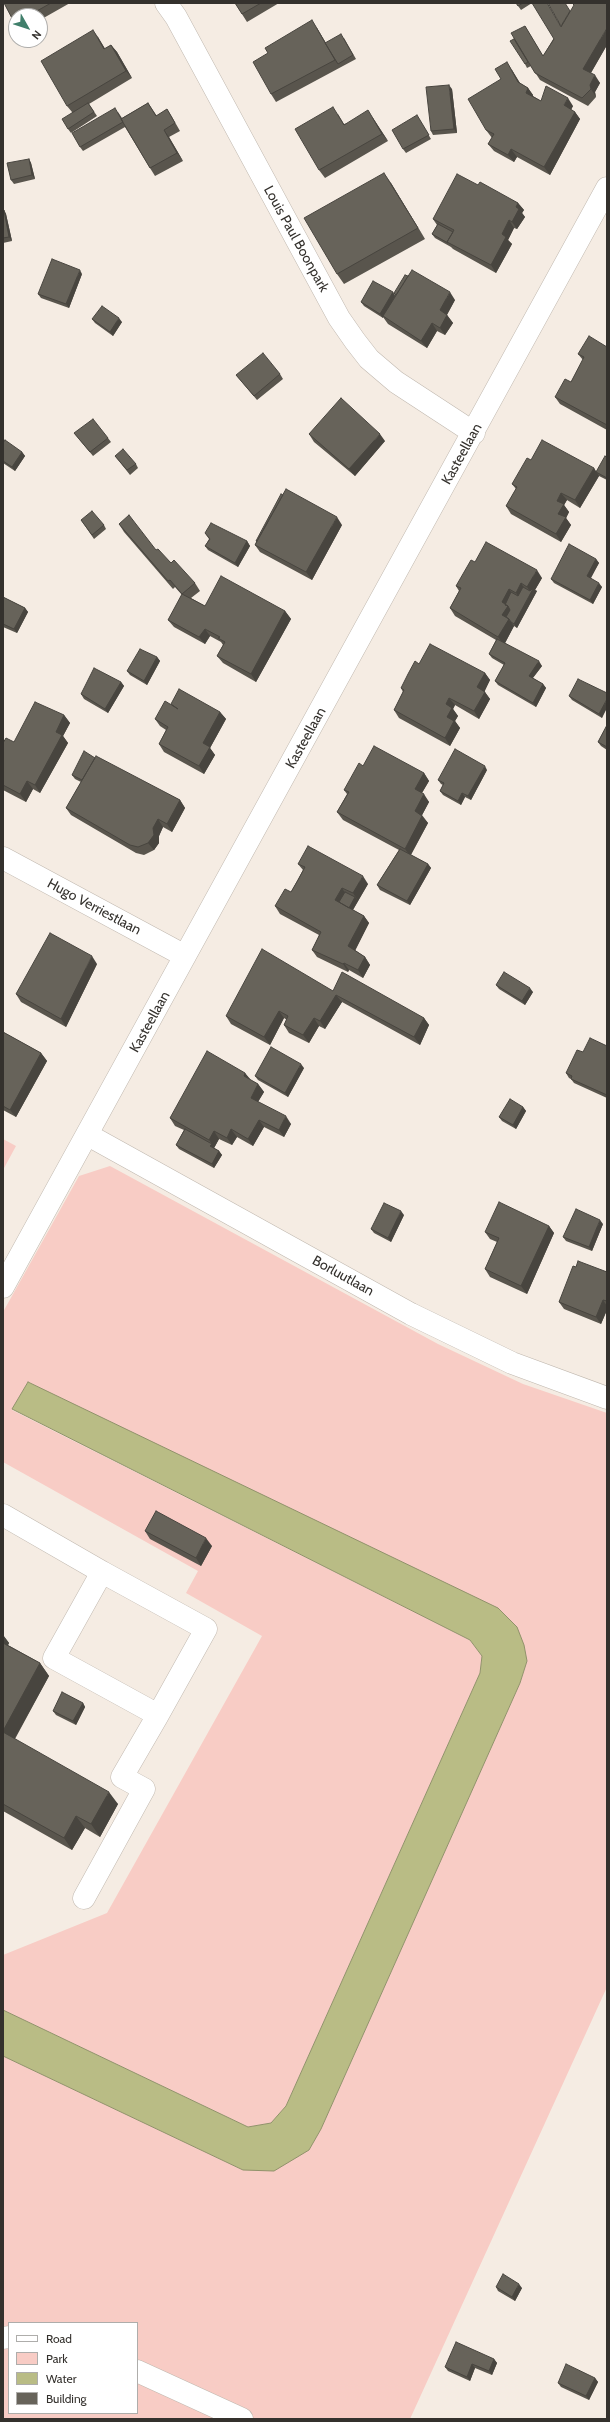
<!DOCTYPE html>
<html>
<head>
<meta charset="utf-8">
<style>
	body { margin:0 }
	#map { position:relative; width:610px; height:2422px; overflow:hidden; background:#f5ece3; font-family:Cabin,sans-serif }
	canvas { display:block }
	.frame { position:absolute; inset:0; border:4px solid #34312d; pointer-events:none }
	.legend { position:absolute; left:8px; top:2322px; width:130px; height:92px; box-sizing:border-box; background:#fff; border:1px solid #aeadab; margin:0; padding:5px 7px; list-style:none; font-size:12px; color:#34312d }
	.legend li { display:flex; align-items:center; gap:8px; height:20px }
	.legend b { width:20px; border:1px solid #aeadab }
	.north { position:absolute; left:8px; top:8px; width:40px; height:40px; box-sizing:border-box; background:#fff; border:1px solid #aeadab; border-radius:50%; rotate:129deg; font-size:11px; font-weight:700; line-height:16px; text-align:center; color:#34312d }
	.north::after { content:''; display:block; margin:auto; width:14px; height:18px; background:#407f6b; clip-path:polygon(50% 0,100% 100%,50% 72%,0 100%) }
</style>
</head>
<body>
<div id="map">
<canvas width="610" height="2422"></canvas>
<div class="frame"></div>
<ul class="legend">
<li><b style="height:5px;background:#fff"></b>Road</li>
<li><b style="height:11px;background:#f8ccc5"></b>Park</li>
<li><b style="height:11px;background:#b9bc85"></b>Water</li>
<li><b style="height:11px;background:#67635a"></b>Building</li>
</ul>
<div class="north">N</div>
</div>
<script>
const context = document.querySelector('canvas').getContext('2d');
context.lineJoin = 'round';
function fill(path, color) {
  context.fillStyle = color;
  context.fill(path, 'evenodd');
}
function poly(rows) {
  const path = new Path2D();
  for (const r of rows) {
    path.moveTo(r[0], r[1]);
    for (let i = 2; i < r.length; i += 2) path.lineTo(r[i], r[i + 1]);
  }
  return path;
}
function trace(path, color, width, dash) {
  context.strokeStyle = color;
  context.lineWidth = width;
  context.lineCap = dash ? 'butt' : 'round';
  context.setLineDash(dash || []);
  context.stroke(path);
}
function write(font, color, halo, rows, align = 'center') {
  context.font = font + ' Cabin,sans-serif';
  context.lineWidth = 4;
  context.setLineDash([]);
  context.textBaseline = 'middle';
  context.strokeStyle = halo;
  context.fillStyle = color;
  for (const [text, x, y, turn = 0] of rows) {
    context.save();
    context.translate(x, y);
    context.rotate((+turn || 0) * Math.PI / 180);
    context.textAlign = isNaN(turn) ? turn : align;
    if (halo) context.strokeText(text, 0, 0);
    context.fillText(text, 0, 0);
    context.restore();
  }
}
fill(poly([
	[3,1139,16,1146,3,1170],
	[110,1166,438,1344,523,1384,607,1413,607,1987,410,2419,3,2419,3,2056,243,2170,309,2150,321,2129,520,1683,527,1661,28,1382,12,1410,470,1640,482,1656,480,1673,286,2106,271,2123,248,2127,3,2010,3,1955,107,1913,262,1636,186,1593,198,1571,3,1462,3,1312,79,1176],
	[9,2323,137,2323,137,2413,9,2413]
]), '#f8ccc5');
const water = poly([
	[28,1382,498,1608,517,1627,524,1645,527,1661,520,1683,321,2129,309,2150,274,2171,243,2170,3,2056,3,2010,248,2127,271,2123,286,2106,480,1673,482,1656,470,1640,12,1409,28,1382]
]);
fill(water, '#b9bc85');
trace(water, '#91926b', 1);
const minor = poly([
	[166,3,176,17,339,318,355,341,369,359,396,382,474,433],
	[3,858,185,956],
	[88,1135,411,1314,512,1363,607,1398],
	[3,1287,607,188],
	[3,1515,102,1572,54,1658,158,1715,206,1629,102,1572],
	[84,1898,144,1789,122,1777,158,1715],
	[3,2338,9,2337],
	[137,2371,242,2419]
]);
trace(minor, '#c0b8af', 23);
trace(minor, '#fff', 22);
fill(poly([
	[4,3,70,3,40,20,40,16,16,16,16,25],
	[235,3,279,3,247,22],
	[516,3,532,3,521,10],
	[570,11,607,45,591,73,600,83,595,92,596,97,588,106,540,80,531,66,527,68,525,64,514,39,525,26,543,56],
	[317,28,326,43,344,38,356,59,276,102,271,94,268,53],
	[98,37,105,49,111,45,117,52,132,78,89,104,97,116,71,133,68,129,72,112,67,106],
	[512,70,520,83,528,88,533,95,533,96,541,101,573,106,571,110,575,112,580,119,550,175,517,157,514,162,494,151,488,144,492,138,486,130,501,79],
	[452,89,457,133,433,135,431,131],
	[148,103,157,116,167,109,172,117,180,131,169,137,183,161,155,176,150,168,125,127,83,151,80,147,118,112,122,118],
	[338,114,344,124,373,118,388,141,325,178,319,170],
	[419,119,431,139,406,153,403,149],
	[29,159,31,163,35,179,14,184,11,180],
	[391,183,425,239,344,284,337,274],
	[478,185,518,203,524,210,522,213,525,217,517,229,514,228,508,240,512,244,496,273,453,249,451,247,435,238,432,234,437,225,433,219],
	[3,210,4,210,6,214,12,241,3,243],
	[82,274,69,308,41,298,38,294],
	[393,292,395,296,394,293,455,300,447,315,453,323,445,335,437,331,427,348,388,324,383,317,383,318,364,306,361,302],
	[92,319,122,322,113,336,95,323],
	[607,347,607,430,560,404,555,397,571,382,583,360,578,354],
	[280,374,283,379,257,400,236,375],
	[74,433,108,438,111,442,93,456],
	[309,434,385,441,355,476,314,442],
	[3,443,22,452,25,456,15,471,3,463],
	[115,456,136,464,138,468,130,475],
	[607,458,607,480,599,476,580,508,567,500,564,505,569,512,566,518,571,525,561,542,511,514,506,506,516,489,512,484,531,460,594,468,596,472],
	[81,520,104,525,106,529,94,539],
	[119,524,156,550,195,583,200,591,191,598,205,606,285,611,291,619,256,682,223,663,217,656,223,645,221,642,210,636,205,644,174,627,168,620,182,595,175,587,173,589,124,532],
	[342,525,312,580,260,552,255,545,256,542,256,541],
	[205,533,247,541,250,546,238,567,208,550,205,546,209,539],
	[596,559,599,563,590,578,602,587,593,604,554,583,551,579],
	[475,562,542,578,535,590,537,591,517,628,514,626,505,643,542,666,533,678,543,684,546,688,536,707,498,685,495,681,504,665,492,658,489,654,496,640,455,616,450,608,459,591,456,586],
	[3,597,25,608,28,612,17,633,3,627],
	[157,657,160,661,147,685,130,675,127,671],
	[419,664,485,673,490,680,484,691,490,699,479,719,455,705,453,709,458,716,455,721,460,728,450,746,399,718,394,710,403,692,401,688],
	[121,682,124,686,108,713,84,699,81,694],
	[607,693,602,718,572,700,569,696],
	[171,704,220,712,226,719,210,748,215,755,204,774,164,752,159,744,166,730,160,726,155,719,172,706],
	[64,715,70,723,63,736,68,743,40,793,33,789,26,802,3,790,3,743,14,742],
	[607,725,607,750,601,746,598,742],
	[95,758,180,800,185,808,172,832,163,827,159,836,159,843,154,850,144,855,136,853,71,815,66,808,81,782,75,779,72,775],
	[363,766,424,773,429,781,422,793,429,802,422,815,428,823,411,855,428,864,431,868,410,905,380,890,377,885,399,850,343,820,337,812,347,794,344,790],
	[487,770,471,800,465,797,461,805,443,795,440,791,443,785,441,784,438,780],
	[298,864,368,884,353,910,364,916,369,923,355,950,365,957,370,965,363,978,349,970,348,972,317,957,312,950,319,935,280,914,275,906,291,892,303,870],
	[97,964,66,1027,21,1002,16,994],
	[496,985,533,992,525,1005,499,989],
	[333,991,424,1018,429,1025,420,1045,342,1002,325,1029,319,1026,309,1043,289,1033,284,1025,287,1020,284,1018,270,1045,231,1024,226,1016],
	[3,1032,41,1053,47,1061,16,1117,3,1110],
	[607,1046,607,1098,574,1083,571,1079,569,1078,566,1073,583,1052],
	[304,1068,288,1097,258,1080,255,1076],
	[245,1073,250,1080,258,1084,264,1092,258,1102,291,1124,284,1137,264,1127,253,1146,237,1137,232,1145,219,1139,214,1148,219,1151,222,1155,214,1168,179,1149,176,1145,184,1130,175,1126,170,1118],
	[523,1107,526,1111,516,1129,502,1121,499,1117],
	[404,1215,391,1242,374,1233,371,1229],
	[603,1224,592,1251,566,1241,563,1237],
	[549,1226,554,1233,527,1294,490,1277,485,1269,497,1242,490,1239,485,1232],
	[576,1267,607,1272,607,1310,601,1324,564,1309,559,1302],
	[145,1531,212,1546,201,1566,150,1539],
	[3,1635,9,1643,8,1645,40,1663,49,1676,15,1739,118,1804,100,1837,85,1828,72,1850,3,1811],
	[83,1703,85,1707,76,1725,56,1715,53,1711],
	[496,2287,522,2288,515,2301,498,2291],
	[494,2359,497,2363,492,2375,475,2368,470,2381,448,2371,445,2367],
	[595,2378,598,2382,589,2400,561,2387,558,2383]
]), '#59554d');
fill(poly([
	[312,20,317,28,338,64,335,60],
	[607,28,607,45,589,76,583,69],
	[93,30,98,37,110,57,104,49],
	[111,45,117,52,132,78,126,71],
	[507,62,512,70,524,90,518,82],
	[595,75,600,83,595,92,596,97,591,89,590,85],
	[449,85,452,89,457,133,454,129],
	[528,88,533,95,531,100,526,93],
	[568,98,573,106,569,113,564,105],
	[368,110,373,118,388,141,382,134],
	[575,112,580,119,550,175,544,167],
	[164,130,169,137,183,161,177,153],
	[511,149,517,157,514,162,508,155],
	[29,159,31,163,35,179,32,175],
	[384,173,391,183,425,239,418,228],
	[518,203,524,210,522,213,525,217,517,229,512,222,516,207],
	[4,210,6,214,12,241,9,237],
	[509,220,514,228,508,240,512,244,496,273,491,265,502,234],
	[80,270,82,274,69,308,66,304],
	[393,292,395,296,383,318,380,314],
	[450,292,455,300,445,318,440,310],
	[447,315,453,323,445,335,440,328],
	[119,318,122,322,113,336,110,332],
	[432,323,437,331,427,348,421,341],
	[380,434,385,441,355,476,349,469],
	[22,452,25,456,15,471,12,467],
	[594,468,599,476,580,508,575,500],
	[561,493,567,500,564,505,569,512,566,518,571,525,561,542,556,534,558,514,557,501],
	[337,517,342,525,312,580,306,572],
	[247,541,250,546,238,567,235,563],
	[596,559,599,563,590,580,587,576],
	[537,570,542,578,535,590,537,591,517,628,514,624,531,593,527,587],
	[521,583,526,591,521,600,516,593],
	[599,583,602,587,593,604,590,600],
	[509,589,514,596,513,614,509,620,514,626,504,645,498,637,502,615,502,602],
	[25,608,28,612,17,633,14,629],
	[285,611,291,619,256,682,251,674],
	[205,629,210,636,205,644,199,637],
	[157,657,160,661,147,685,144,681],
	[539,661,542,666,531,680,529,676],
	[485,673,490,680,483,695,477,687],
	[121,682,124,686,108,713,105,709],
	[543,684,546,688,536,707,533,703],
	[485,692,490,699,479,719,474,711],
	[449,698,455,705,453,709,458,716,455,721,460,728,450,746,445,738,447,717,446,704],
	[607,699,607,708,602,718,599,714],
	[220,712,226,719,210,748,215,755,204,774,199,766,203,743],
	[64,715,70,723,63,736,68,743,40,793,35,785,56,732],
	[485,766,487,770,471,800,468,796],
	[424,773,429,781,420,796,415,789],
	[27,781,33,789,26,802,20,794],
	[462,793,465,797,461,805,458,801],
	[424,794,429,802,420,819,415,811],
	[180,800,185,808,172,832,167,824],
	[422,816,428,823,410,856,405,849],
	[158,819,163,827,159,836,159,843,154,850,148,843,153,828],
	[428,864,431,868,410,905,407,901],
	[363,876,368,884,358,901,353,893],
	[342,888,347,896,338,904,335,900],
	[355,897,358,901,351,913,348,909],
	[364,916,369,923,354,953,348,946],
	[92,956,97,964,66,1027,61,1019],
	[365,957,370,965,363,978,358,970],
	[344,963,349,970,348,972,343,964],
	[530,988,533,992,525,1005,522,1001],
	[336,995,342,1002,325,1029,320,1021],
	[279,1011,284,1018,270,1045,264,1037],
	[314,1018,319,1026,309,1043,303,1035],
	[424,1018,429,1025,420,1045,414,1037],
	[41,1053,47,1061,16,1117,10,1110],
	[301,1064,304,1068,288,1097,285,1093],
	[245,1073,251,1080,244,1076],
	[258,1084,264,1092,256,1105,251,1098],
	[523,1107,526,1111,516,1129,513,1125],
	[286,1116,291,1124,284,1137,279,1130],
	[259,1120,264,1127,253,1146,248,1139],
	[231,1129,237,1137,232,1145,227,1138],
	[214,1131,219,1139,213,1150,210,1146,212,1144,209,1140],
	[219,1151,222,1155,214,1168,212,1164],
	[401,1211,404,1215,391,1242,388,1238],
	[600,1220,603,1224,592,1251,589,1247],
	[549,1226,554,1233,527,1294,521,1286],
	[603,1300,607,1306,607,1310,601,1324,596,1317],
	[206,1538,212,1546,201,1566,196,1558],
	[3,1635,9,1643,5,1651,3,1649],
	[40,1663,49,1676,11,1745,3,1733,3,1731],
	[83,1703,85,1707,76,1725,73,1721],
	[109,1792,118,1804,100,1837,91,1824],
	[76,1816,85,1828,72,1850,64,1838],
	[519,2284,522,2288,515,2301,512,2297],
	[494,2359,497,2363,492,2375,489,2371],
	[472,2364,475,2368,470,2381,467,2377],
	[595,2378,598,2382,589,2400,586,2396]
]), '#48453f');
const building = poly([
	[4,3,51,3,28,16,16,16,16,23,15,24,4,3],
	[235,3,261,3,242,14,235,3],
	[516,3,523,3,518,6,516,3],
	[532,3,547,3,561,27,574,5,572,3,607,3,607,28,583,69,595,75,590,85,591,89,582,98,535,73,511,33,525,26,543,56,554,39,532,3],
	[548,3,565,3,570,11,561,26,548,3],
	[312,20,335,60,271,94,253,62,268,53,265,48,312,20],
	[93,30,104,49,111,45,126,71,67,106,41,61,93,30],
	[341,34,353,55,338,64,325,43,341,34],
	[514,39,528,62,525,64,510,41,514,39],
	[507,62,518,82,528,88,526,93,541,101,546,86,568,98,564,105,575,112,544,167,511,149,508,155,488,144,494,134,486,130,468,99,501,79,495,69,507,62],
	[449,85,454,129,431,131,426,87,449,85],
	[88,103,94,112,68,129,62,119,88,103],
	[148,103,156,116,167,109,175,123,164,130,177,153,150,168,121,119,148,103],
	[333,107,344,125,368,110,382,134,319,170,295,129,333,107],
	[115,108,123,122,80,147,72,133,115,108],
	[417,115,429,135,403,149,392,130,417,115],
	[29,159,32,175,11,180,7,163,29,159],
	[384,173,418,228,337,274,304,218,384,173],
	[457,174,478,185,480,182,518,203,516,207,519,209,512,222,509,220,502,234,506,237,491,265,447,242,454,230,433,219,457,174],
	[3,210,4,210,9,237,3,238,3,210],
	[438,224,453,232,447,242,448,243,432,234,438,224],
	[52,259,80,270,66,304,38,294,52,259],
	[412,270,450,292,440,310,447,315,440,328,432,323,421,341,383,316,412,270],
	[405,275,408,276,396,295,394,293,405,275],
	[373,281,393,292,380,314,361,302,373,281],
	[102,306,119,318,110,332,92,319,102,306],
	[589,336,607,347,607,425,555,397,565,379,571,382,584,357,578,354,589,336],
	[263,353,280,374,254,396,236,375,263,353],
	[341,398,380,434,349,469,309,434,341,398],
	[93,419,108,438,90,452,74,433,93,419],
	[5,440,22,452,12,467,3,461,3,443,5,440],
	[542,440,594,468,575,500,561,493,557,501,564,504,558,514,566,517,556,534,506,506,517,487,512,484,527,458,531,460,542,440],
	[123,449,136,464,127,470,115,456,123,449],
	[605,456,607,458,607,478,596,472,605,456],
	[286,489,337,517,306,572,255,545,286,489],
	[281,494,283,495,257,541,256,541,281,494],
	[92,511,104,525,92,535,81,520,92,511],
	[129,515,156,550,158,549,171,563,174,560,195,583,182,594,170,580,168,581,119,524,129,515],
	[211,523,247,541,235,563,205,546,210,539,205,533,211,523],
	[486,542,537,570,527,587,521,583,516,593,509,589,502,602,508,606,502,615,509,619,498,637,450,608,461,588,456,586,471,560,475,562,486,542],
	[569,544,596,559,587,576,599,583,590,600,551,579,569,544],
	[221,576,285,611,251,674,217,656,225,642,218,638,220,637,205,629,199,637,168,620,182,594,205,606,221,576],
	[523,587,530,591,534,587,514,624,511,622,509,619,506,617,510,610,508,606,505,605,511,592,518,596,523,587],
	[3,597,25,608,14,629,3,624,3,597],
	[497,639,539,661,529,676,543,684,533,703,495,681,505,663,489,654,497,639],
	[430,644,485,673,477,687,485,692,474,711,449,698,446,704,452,708,447,717,454,721,445,738,394,710,404,690,401,688,408,674,415,661,419,664,430,644],
	[140,649,157,657,144,681,127,671,140,649],
	[94,668,121,682,105,709,81,694,94,668],
	[578,679,607,693,607,699,599,714,569,696,578,679],
	[179,689,220,712,203,743,210,747,199,766,159,744,168,727,155,719,165,701,178,709,171,704,179,689],
	[35,702,64,715,56,732,62,735,35,785,27,781,20,794,3,785,3,743,6,738,14,742,35,702],
	[607,725,607,747,598,742,607,725],
	[374,746,424,773,415,789,424,794,415,811,422,816,405,849,337,812,349,792,344,790,359,763,363,766,374,746],
	[455,749,485,766,468,796,462,793,458,801,440,791,444,783,438,780,455,749],
	[84,751,95,758,82,780,72,775,84,751],
	[96,756,180,800,167,824,158,819,153,828,154,835,148,843,138,847,130,845,66,808,96,756],
	[308,846,363,876,353,893,342,888,335,900,364,916,348,946,365,957,358,970,344,963,343,964,312,950,321,932,275,906,285,889,291,892,298,880,305,867,298,864,308,846],
	[400,849,428,864,407,901,377,885,400,849],
	[345,892,355,897,349,908,339,902,345,892],
	[50,933,92,956,61,1019,16,994,50,933],
	[262,949,333,991,342,972,424,1018,414,1037,336,995,320,1021,314,1018,303,1035,284,1025,288,1016,279,1011,264,1037,226,1016,262,949],
	[504,972,530,988,522,1001,496,985,504,972],
	[3,1032,41,1053,10,1110,3,1106,3,1032],
	[590,1038,607,1046,607,1095,571,1079,572,1076,566,1073,577,1050,583,1052,590,1038],
	[271,1047,301,1064,285,1093,255,1076,271,1047],
	[207,1051,245,1073,244,1076,258,1084,251,1098,286,1116,279,1130,259,1120,248,1139,231,1129,227,1138,214,1131,209,1140,170,1118,207,1051],
	[510,1099,523,1107,513,1125,499,1117,510,1099],
	[185,1129,212,1144,210,1146,219,1151,212,1164,176,1145,185,1129],
	[499,1202,549,1226,521,1286,485,1269,499,1238,485,1232,499,1202],
	[384,1203,401,1211,388,1238,371,1229,384,1203],
	[576,1209,600,1220,589,1247,563,1237,576,1209],
	[578,1261,607,1272,607,1301,603,1300,596,1317,559,1302,573,1266,576,1267,578,1261],
	[156,1511,206,1538,196,1558,145,1531,156,1511],
	[3,1643,40,1663,3,1731,3,1643],
	[62,1692,83,1703,73,1721,53,1711,62,1692],
	[3,1732,109,1792,91,1824,76,1816,64,1838,3,1804,3,1732],
	[503,2274,519,2284,512,2297,496,2287,503,2274],
	[456,2342,494,2359,489,2371,472,2364,467,2377,445,2367,456,2342],
	[566,2364,595,2378,586,2396,558,2383,566,2364]
]);
fill(building, '#67635a');
trace(building, '#48453f', 1);
write('14px', '#34312d', '#fff', [
	["Louis Paul Boonpark",296,239,61],
	["Kasteellaan",462,454,-61],
	["Kasteellaan",306,738,-61],
	["Hugo Verriestlaan",94,907,28],
	["Kasteellaan",150,1022,-61],
	["Borluutlaan",343,1276,29]
]);
</script>
</body>
</html>
